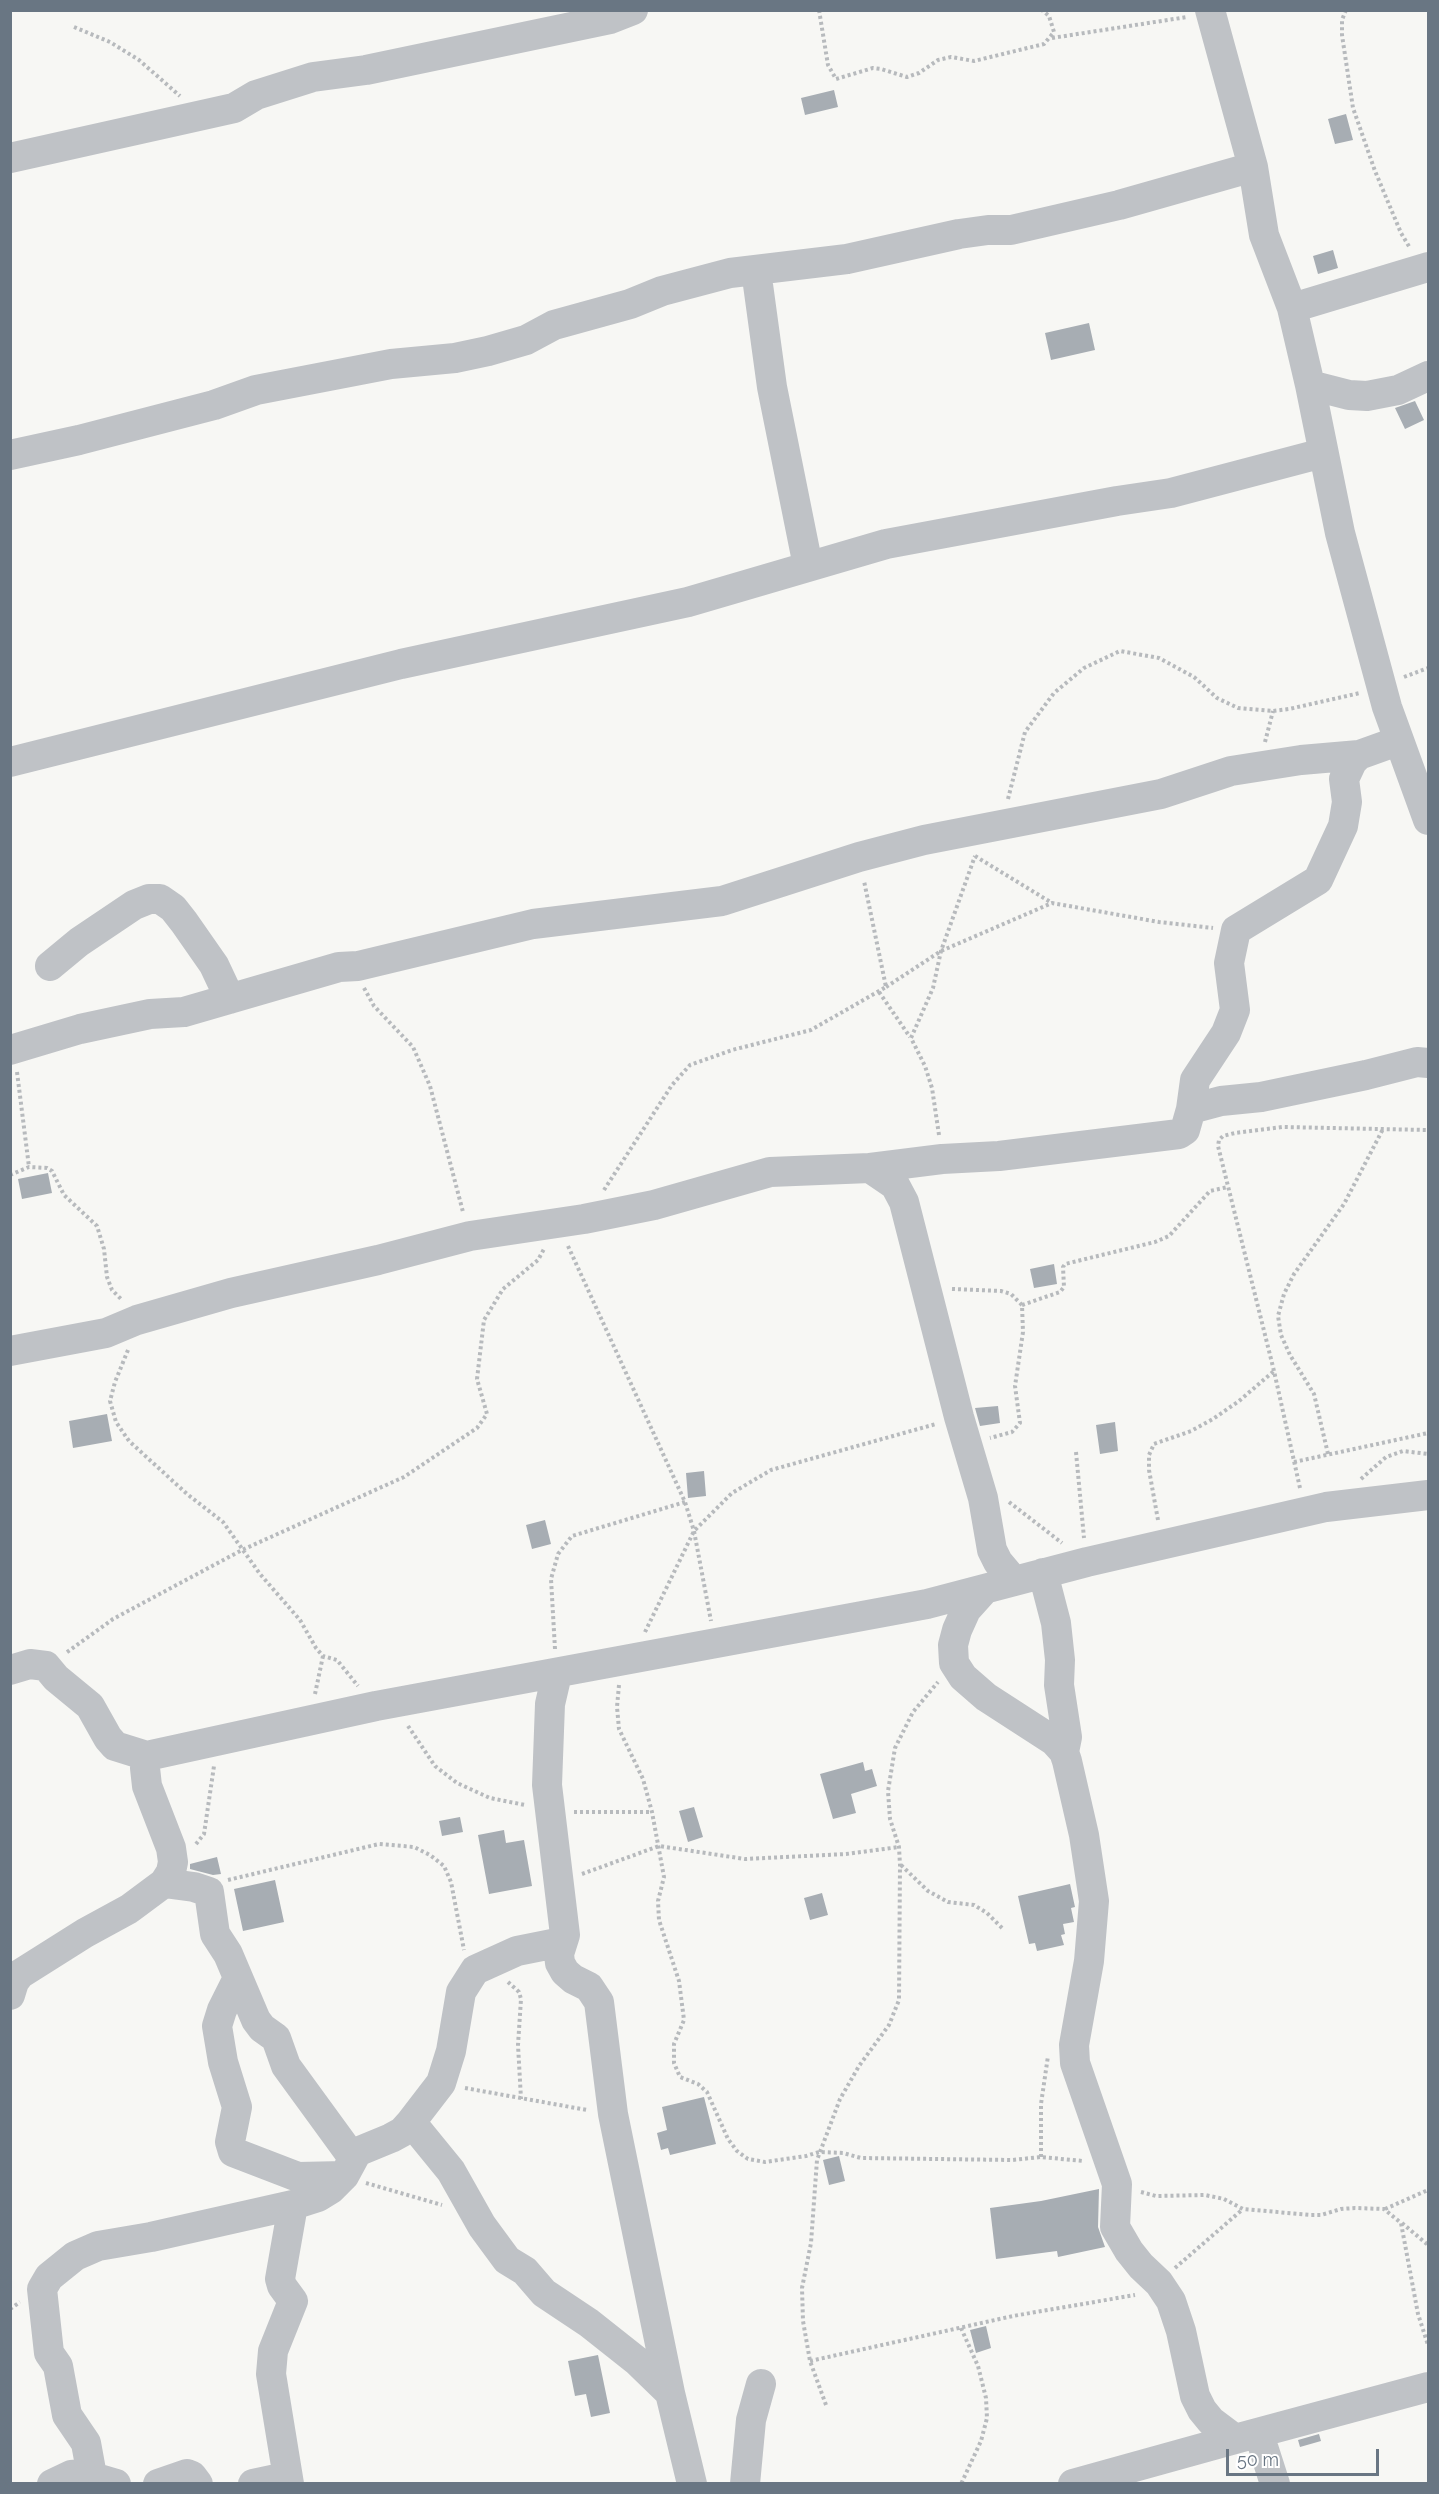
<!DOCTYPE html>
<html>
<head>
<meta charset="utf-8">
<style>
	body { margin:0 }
	#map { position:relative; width:1439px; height:2494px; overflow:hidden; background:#f7f7f4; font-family:Raleway,sans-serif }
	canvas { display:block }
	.frame { position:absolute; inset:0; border:12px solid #697683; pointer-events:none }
	.scale { position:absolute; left:1226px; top:2449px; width:153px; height:27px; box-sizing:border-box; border:3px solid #697683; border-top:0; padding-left:8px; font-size:18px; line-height:21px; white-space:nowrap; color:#697683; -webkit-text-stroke:4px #fff; paint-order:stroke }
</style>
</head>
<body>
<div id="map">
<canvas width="1439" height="2494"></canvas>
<div class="frame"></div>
<div class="scale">50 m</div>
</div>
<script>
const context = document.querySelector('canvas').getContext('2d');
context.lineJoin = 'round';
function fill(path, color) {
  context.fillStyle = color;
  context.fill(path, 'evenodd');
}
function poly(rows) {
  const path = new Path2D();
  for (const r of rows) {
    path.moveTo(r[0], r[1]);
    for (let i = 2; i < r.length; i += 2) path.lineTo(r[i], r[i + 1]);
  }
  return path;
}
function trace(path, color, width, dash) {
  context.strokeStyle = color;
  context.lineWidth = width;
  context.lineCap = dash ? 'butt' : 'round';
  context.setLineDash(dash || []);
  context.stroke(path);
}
fill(poly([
	[834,90,838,107,805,115,801,98],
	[1346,114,1353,140,1335,144,1328,119],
	[1333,250,1338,268,1318,274,1313,256],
	[1089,323,1095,350,1051,360,1045,333],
	[1415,401,1424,420,1405,429,1395,408],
	[48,1173,52,1193,22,1199,18,1179],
	[1054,1264,1057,1284,1034,1288,1030,1269],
	[998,1406,1000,1423,980,1426,975,1408],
	[107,1414,112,1441,73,1448,69,1421],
	[1115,1422,1118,1451,1100,1454,1096,1425],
	[704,1471,706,1496,688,1498,686,1473],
	[545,1520,551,1544,532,1549,526,1525],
	[863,1762,865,1771,872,1769,877,1786,851,1794,856,1813,833,1819,820,1774],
	[694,1807,703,1837,688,1842,679,1811],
	[460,1817,463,1832,442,1836,439,1821],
	[504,1830,506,1843,524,1840,532,1886,489,1894,478,1835],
	[217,1857,221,1874,213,1875,190,1869,190,1864],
	[275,1880,284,1922,243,1931,234,1889],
	[1070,1884,1075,1907,1071,1908,1074,1922,1063,1924,1065,1934,1061,1935,1064,1945,1037,1951,1035,1943,1029,1944,1018,1896],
	[822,1893,828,1915,810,1920,804,1898],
	[704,2097,716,2144,670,2155,668,2148,661,2150,657,2133,667,2130,662,2107],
	[839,2156,845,2181,829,2185,823,2160],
	[1099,2189,1098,2227,1105,2247,1058,2257,1057,2251,996,2259,990,2208,1041,2201],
	[986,2326,991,2348,976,2353,970,2330],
	[598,2355,610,2413,591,2417,586,2394,575,2396,568,2361],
	[1319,2434,1321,2441,1300,2447,1298,2440]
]), '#a7adb3');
trace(poly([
	[819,10,828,65,836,79,873,68,881,69,907,77,919,73,938,60,951,57,974,61,1044,44,1054,32,1049,16,1042,10],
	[1346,10,1342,20,1342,35,1353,108,1375,171,1401,233,1410,248],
	[74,27,110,42,139,60,180,96],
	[1052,38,1187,17],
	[1404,677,1428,668],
	[1265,742,1273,711],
	[1008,799,1025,732,1054,693,1084,668,1120,651,1159,658,1194,677,1217,698,1238,708,1273,711,1289,709,1360,693],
	[975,856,1052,903],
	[886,987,941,951,1052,903,1159,922,1213,928],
	[364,988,374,1006,413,1047,430,1086,463,1212],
	[879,992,910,1037],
	[17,1072,29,1167],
	[939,1135,932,1088,925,1066,911,1038,933,988,941,951,975,856],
	[10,1175,29,1167,47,1168,52,1171,64,1195,97,1226,104,1249,107,1277,112,1290,122,1300],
	[604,1190,672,1085,690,1065,732,1050,811,1030,886,987,864,881],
	[568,1246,685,1502,694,1531,711,1621],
	[952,1289,1001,1291,1011,1294,1022,1305,1023,1332,1015,1386,1020,1423,1012,1432,990,1438],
	[1022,1305,1060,1292,1064,1287,1063,1267,1065,1264,1155,1242,1169,1236,1210,1191,1228,1187],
	[128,1350,115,1382,110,1401,116,1422,129,1441,187,1494,223,1522,260,1574,300,1620,316,1648,323,1656,337,1660,358,1686],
	[1076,1452,1084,1538],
	[1328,1454,1314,1394,1290,1355,1281,1335,1278,1316,1284,1294,1294,1274,1344,1204,1383,1129],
	[1294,1462,1428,1433],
	[1361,1479,1386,1457,1403,1451,1428,1454],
	[1300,1488,1274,1371,1218,1146,1219,1140,1223,1136,1235,1133,1282,1127,1428,1130],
	[1009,1502,1062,1543],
	[1158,1520,1149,1470,1149,1455,1154,1444,1191,1431,1213,1419,1239,1401,1274,1371],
	[645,1632,694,1531,732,1493,771,1470,936,1424],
	[555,1649,551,1579,558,1554,572,1536,685,1502],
	[67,1652,113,1619,242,1550,404,1477,477,1428,487,1414,477,1379,484,1320,503,1289,538,1260,544,1249],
	[619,1685,617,1707,619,1729,643,1779,652,1812,664,1877,658,1901,659,1920,679,1981,684,2020,674,2044,674,2063,680,2077,698,2084,707,2092,728,2139,737,2151,748,2159,765,2162,806,2156,819,2152,843,2153,861,2158,1012,2160,1041,2157,1083,2161],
	[315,1694,323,1656],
	[408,1726,435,1766,457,1783,490,1798,525,1805],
	[574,1812,652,1812],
	[196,1844,204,1834,214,1766],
	[901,1865,928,1891,948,1902,974,1905,987,1913,1003,1929],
	[582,1874,659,1846,745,1859,846,1854,899,1847],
	[228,1880,379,1844,414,1847,430,1855,444,1866,451,1882,464,1950],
	[508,1982,519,1992,521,1999,518,2045,521,2099],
	[10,2063,10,2088],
	[465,2088,587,2110],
	[1041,2157,1041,2104,1048,2056],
	[366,2183,442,2205],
	[1141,2192,1156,2196,1205,2195,1224,2199,1243,2209,1311,2215,1321,2215,1341,2209,1355,2208,1384,2209,1401,2223,1418,2314,1428,2345],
	[1385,2209,1428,2190],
	[1402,2223,1428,2245],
	[1175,2268,1243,2209],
	[10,2309,20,2302],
	[961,2328,978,2366,986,2398,987,2418,981,2441,961,2484],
	[810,2361,1013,2316,1135,2295],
	[826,2405,810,2361,803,2321,802,2288,811,2243,817,2160,840,2099,859,2066,889,2025,899,2000,900,1865,899,1847,890,1819,888,1791,895,1748,913,1712,938,1682]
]), '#b7babd', 4, [3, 3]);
trace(poly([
	[1210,10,1253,167,1264,235,1292,308,1310,385,1340,533,1387,707,1428,820],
	[10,158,234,108,256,95,313,77,366,70,610,19,633,10],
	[756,270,772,387,808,566],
	[1292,308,1428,267],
	[1310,385,1349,395,1367,396,1398,390,1428,376],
	[10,455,79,440,214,405,256,390,391,364,455,358,488,351,526,340,554,325,630,304,662,291,730,273,847,259,959,234,988,230,1011,230,1119,205,1253,167],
	[10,762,401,664,688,602,886,544,1117,501,1171,493,1323,453],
	[50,966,79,942,134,905,149,899,160,899,173,908,184,922,214,965,230,999],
	[10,1050,80,1029,150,1014,184,1012,339,967,358,966,533,924,722,901,859,857,924,840,1161,794,1231,771,1301,760,1359,755,1398,741],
	[1191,1109,1221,1101,1261,1097,1366,1075,1417,1062,1428,1063],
	[870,1168,942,1159,999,1156,1179,1134,1185,1130,1191,1109,1195,1080,1226,1033,1235,1010,1229,963,1236,930,1318,880,1343,826,1347,802,1344,779,1352,762,1359,755],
	[10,1351,106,1333,137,1320,231,1293,378,1260,470,1236,584,1219,654,1205,770,1172,870,1168,895,1185,904,1202,959,1417,983,1498,992,1550,998,1562,1014,1581],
	[1043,1573,1056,1623,1060,1660,1059,1685,1067,1737,1064,1752],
	[984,1590,966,1610,957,1630,953,1645,954,1663,963,1677,986,1697,1054,1741,1064,1752,1067,1761,1084,1835,1094,1901,1089,1961,1074,2045,1075,2063,1117,2184,1115,2227,1129,2251,1141,2266,1159,2283,1171,2301,1181,2331,1195,2396,1202,2410,1211,2421,1235,2439,1428,2387],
	[10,1670,30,1664,46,1666,56,1678,90,1706,108,1738,115,1746,147,1756,376,1706,927,1604,1087,1562,1326,1507,1428,1495],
	[557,1674,550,1704,547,1785,565,1935,559,1954,560,1963,565,1972,573,1979,589,1987,599,2002,613,2114,670,2393,692,2484],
	[164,1883,194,1887,209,1892,215,1934,228,1954,256,2020,262,2028,276,2038,286,2066,353,2158],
	[562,1942,517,1951,475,1970,461,1992,451,2051,441,2083,411,2122,451,2171,482,2226,507,2260,525,2271,544,2293,589,2323,637,2361,670,2393],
	[237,1980,222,2010,217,2026,223,2062,237,2107,230,2142,233,2152,298,2177,344,2176],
	[10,1995,14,1982,20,1974,85,1933,129,1909,164,1883,171,1872,173,1862,171,1848,147,1786,145,1768,147,1756],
	[1259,2434,1275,2484],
	[92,2476,86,2443,67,2415,58,2366,49,2353,42,2289,49,2277,75,2256,98,2246,151,2237,293,2205],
	[52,2484,71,2475,82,2474,116,2484],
	[158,2484,187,2474,192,2476,198,2484],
	[253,2484,286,2477],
	[289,2484,271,2374,273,2351,293,2301,282,2286,280,2279,293,2205,318,2197,331,2189,344,2176,357,2152,391,2138,402,2132,411,2122],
	[745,2484,751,2420,761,2384],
	[1073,2484,1235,2439]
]), '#bfc2c6', 30);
</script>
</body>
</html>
